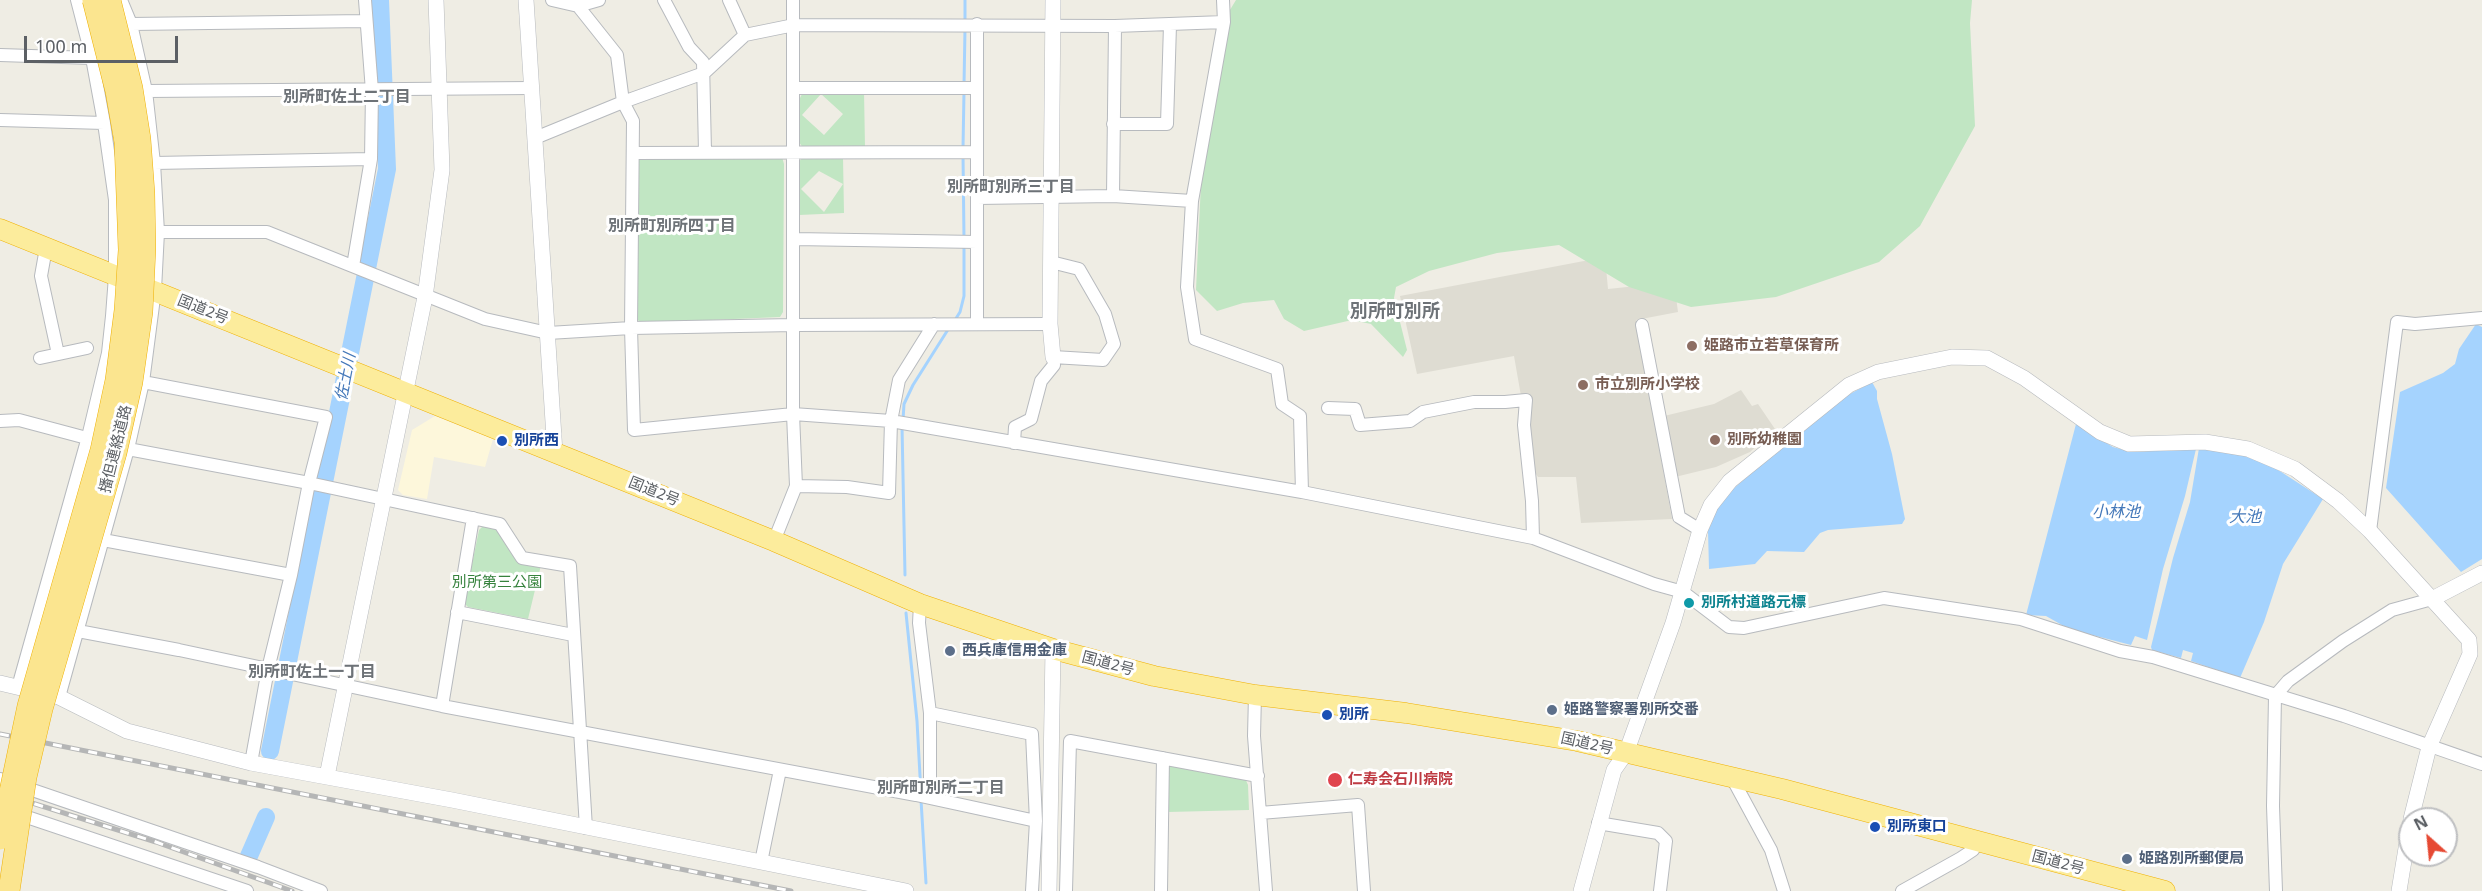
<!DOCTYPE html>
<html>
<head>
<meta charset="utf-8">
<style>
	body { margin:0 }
	#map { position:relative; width:2482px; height:891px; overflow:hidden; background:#efede4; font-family:"Noto Sans",sans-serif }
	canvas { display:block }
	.north { position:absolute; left:2398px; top:807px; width:60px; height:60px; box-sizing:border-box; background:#fff; border:2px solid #bebfc1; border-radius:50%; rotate:333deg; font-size:16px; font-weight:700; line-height:24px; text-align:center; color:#5c6065 }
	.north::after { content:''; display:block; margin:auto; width:21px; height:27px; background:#e64933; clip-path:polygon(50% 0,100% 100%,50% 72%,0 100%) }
	.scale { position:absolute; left:24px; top:36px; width:154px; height:27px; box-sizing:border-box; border:3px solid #5c6065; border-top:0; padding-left:8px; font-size:18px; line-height:21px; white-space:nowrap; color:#5c6065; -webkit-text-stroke:4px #fff; paint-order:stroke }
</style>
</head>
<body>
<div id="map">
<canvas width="2482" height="891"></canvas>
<div class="north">N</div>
<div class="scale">100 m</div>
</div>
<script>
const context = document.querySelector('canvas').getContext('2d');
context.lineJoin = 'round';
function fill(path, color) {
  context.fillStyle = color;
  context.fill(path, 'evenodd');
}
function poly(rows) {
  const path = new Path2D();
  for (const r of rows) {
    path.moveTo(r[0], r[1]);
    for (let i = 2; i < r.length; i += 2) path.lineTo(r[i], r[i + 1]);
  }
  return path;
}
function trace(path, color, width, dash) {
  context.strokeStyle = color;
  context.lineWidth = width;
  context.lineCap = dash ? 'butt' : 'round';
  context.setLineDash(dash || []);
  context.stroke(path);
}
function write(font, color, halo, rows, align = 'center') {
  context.font = font + ' "Noto Sans","Noto Sans JP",sans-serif';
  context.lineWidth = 6;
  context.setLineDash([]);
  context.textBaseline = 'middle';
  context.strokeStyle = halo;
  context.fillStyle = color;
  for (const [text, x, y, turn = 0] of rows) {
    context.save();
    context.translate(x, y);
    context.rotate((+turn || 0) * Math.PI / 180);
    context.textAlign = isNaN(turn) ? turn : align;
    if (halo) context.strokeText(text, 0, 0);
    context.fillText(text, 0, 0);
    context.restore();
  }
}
fill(poly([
	[435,416,493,439,485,467,434,457,427,499,403,495,398,490,412,430]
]), '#fdf7db');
fill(poly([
	[1605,257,1608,289,1674,282,1678,312,1636,320,1672,519,1581,523,1576,477,1538,477,1534,471,1528,412,1530,395,1521,396,1514,356,1417,374,1400,296],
	[1741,390,1752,406,1758,404,1775,429,1750,452,1716,467,1675,477,1664,416,1714,404]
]), '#dedcd2');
fill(poly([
	[1236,0,1972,0,1970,23,1975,126,1920,226,1879,262,1776,297,1691,307,1629,287,1559,245,1497,253,1429,271,1396,287,1394,298,1407,350,1403,357,1371,324,1352,320,1304,331,1284,319,1274,300,1243,303,1217,311,1196,290,1204,119,1219,28],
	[864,91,865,147,803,148,799,142,800,98,802,94],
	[821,94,843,114,824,135,802,115],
	[644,155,782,157,784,164,783,312,780,317,641,323,636,318,638,161],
	[804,157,843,157,844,213,799,215,798,162],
	[819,171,843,184,824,212,801,189],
	[484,525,497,530,517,562,541,565,528,619,468,607,464,603,479,530],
	[1172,764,1245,778,1248,785,1249,810,1168,812,1167,770]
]), '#c1e6c3');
fill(poly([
	[2476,324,2482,327,2482,559,2461,572,2386,488,2400,392,2443,373,2455,364,2459,349],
	[1872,382,1877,391,1877,399,1892,454,1905,519,1902,524,1828,530,1820,533,1804,552,1767,551,1755,564,1709,569,1708,531,1716,509,1724,497,1774,453,1839,400],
	[2076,424,2113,447,2132,452,2196,449,2185,496,2163,569,2147,640,2135,636,2131,645,2069,629,2046,616,2026,615],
	[2199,448,2242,455,2272,466,2323,499,2283,564,2264,622,2240,678,2191,661,2193,653,2183,650,2181,658,2152,650,2151,647,2173,558,2190,502]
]), '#a5d3fe');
trace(poly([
	[965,22,965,0],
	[964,85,965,29],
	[963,148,964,92],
	[963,155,964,238],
	[955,320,960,312,964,296,964,245],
	[903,420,904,404,913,385,949,328],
	[902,426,905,575],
	[906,613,917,721,921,794],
	[921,800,926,883]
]), '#a5d3fe', 3);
trace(poly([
	[270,751,387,169,380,0],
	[249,856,266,817]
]), '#a5d3fe', 18);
const minor = poly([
	[552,0,578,6,599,0],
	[664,0,689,47,703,62,705,152],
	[729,0,745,35],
	[1223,0,1224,22,1192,201,1187,287,1195,339,1277,369,1282,404,1300,416,1302,492],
	[578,6,617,55,623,102,633,121,631,328,634,430,793,414,891,421,1302,492,1533,538,1654,584,1683,592,1729,627,1744,628,1884,598,2021,619,2120,651,2153,657,2344,716,2482,764],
	[131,24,366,21],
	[977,24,977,324],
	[0,55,92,58],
	[794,88,977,88],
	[146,91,532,88],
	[0,120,104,123],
	[1113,124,1167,124,1170,25],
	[535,138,623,102,704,73,745,35,794,25,1115,26,1224,22],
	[634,153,977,152],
	[154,163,371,159],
	[1113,196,1115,26],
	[977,198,1113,196,1192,201],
	[158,232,267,232,485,319,548,333,631,328,794,325,1050,324],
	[794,239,977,242],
	[46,248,41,276,58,354],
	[353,266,371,159,372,91,365,0],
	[1642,325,1679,517,1700,530],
	[40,358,87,348],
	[143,382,326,417,309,483,291,575,268,669,251,763],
	[1328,408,1355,409,1360,425,1410,421,1423,412,1474,402,1505,402,1526,400,1524,425,1532,501,1533,538],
	[0,421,19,420,128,449,309,483,500,524,522,558,570,566,586,828],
	[1014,443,1015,427,1031,419,1041,381,1054,365,1053,357,1103,360,1114,344,1105,314,1079,269,1051,262],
	[796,486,847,487,889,493,891,421,899,380,934,324],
	[2370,531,2397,322,2415,324,2482,318],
	[103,540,291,575],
	[774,541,796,486,793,414,793,0],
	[920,604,919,623,930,713,930,798],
	[457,612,573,635],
	[78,631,179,650,442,706,916,795,1036,821],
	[18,687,88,437,108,353,112,316,115,276,115,200,104,123,92,58,77,0],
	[1255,695,1254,736,1266,891],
	[59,697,128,449,143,382,155,290,158,232,154,163,146,91,131,24,121,0],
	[442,706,473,518],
	[930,713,1032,734,1036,821,1032,891],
	[1732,778,1771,850,1784,891],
	[0,779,258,867,321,891],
	[15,813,247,891],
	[1260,813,1358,805,1364,891],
	[1598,823,1658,833,1666,841,1660,891],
	[761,862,780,770],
	[1066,891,1070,741,1258,776],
	[1161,891,1163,758],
	[1902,891,1961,858,1973,850,1977,843],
	[2276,891,2273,806,2275,696,2288,681,2343,641,2392,610,2432,599]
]);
const tertiary = poly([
	[526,0,555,453],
	[1053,357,1050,324,1053,0],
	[2432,599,2482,573],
	[0,683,59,697,127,731,251,763,452,800,906,891],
	[327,776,425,297,442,170,436,0],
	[1049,891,1053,649],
	[1581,891,1614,770,1626,753,1673,623,1700,530,1711,505,1730,481,1849,385,1878,372,1952,357,1987,358,2024,378,2100,432,2129,444,2205,442,2248,449,2295,469,2338,501,2370,531,2469,640,2470,654,2429,747,2411,819],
	[2399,891,2410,824]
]);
const trunk = poly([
	[0,229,774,541,920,604,1053,649,1154,676,1255,695,1406,713,1577,741,1782,789,2165,891]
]);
trace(minor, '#b7babe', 14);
trace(tertiary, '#b7babe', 16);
trace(trunk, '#efb104', 21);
trace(minor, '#fff', 12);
trace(tertiary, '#fff', 15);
trace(trunk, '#fcec9c', 20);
const rail = poly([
	[0,734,791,891],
	[0,793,156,842,292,891]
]);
trace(rail, '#b5b6b6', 5);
trace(rail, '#fff', 3, [9]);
const motorwayBridge = poly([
	[0,839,28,706,101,450,116,380,125,310,129,250,125,142,116,91,93,0],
	[9,891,26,777,42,709,116,453,132,382,142,312,145,249,144,193,140,139,132,88,110,0]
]);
trace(motorwayBridge, '#efb104', 22, []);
trace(motorwayBridge, '#fbe58f', 21);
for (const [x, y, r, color] of [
	[1692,346,6,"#8d6e63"],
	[1583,385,6,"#8d6e63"],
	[1715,440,6,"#8d6e63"],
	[502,441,6,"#1a4fb4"],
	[1689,603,6,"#0f9aa8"],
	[950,651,6,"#5c6f8a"],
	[1552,710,6,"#5c6f8a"],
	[1327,715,6,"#1a4fb4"],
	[1335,780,8,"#e0444e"],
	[1875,827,6,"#1a4fb4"],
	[2127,859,6,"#5c6f8a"]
]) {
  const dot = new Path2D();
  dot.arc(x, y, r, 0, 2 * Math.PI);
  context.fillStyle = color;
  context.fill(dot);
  trace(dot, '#fff', 2);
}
write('15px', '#5c6065', '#fff', [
	["国道2号",203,310,22],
	["播但連絡道路",116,449,-76],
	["国道2号",654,492,22],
	["国道2号",1108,664,15],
	["国道2号",1587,744,13],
	["国道2号",2058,863,15]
]);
write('bold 15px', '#785e54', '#fff', [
	["姫路市立若草保育所",1704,346],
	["市立別所小学校",1595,385],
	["別所幼稚園",1727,440]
], 'left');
write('bold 15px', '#164399', '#fff', [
	["別所西",514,441],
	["別所",1339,715],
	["別所東口",1887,827]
], 'left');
write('15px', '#36823d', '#fff', [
	["別所第三公園",497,583]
]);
write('bold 15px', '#0d838f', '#fff', [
	["別所村道路元標",1701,603]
], 'left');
write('bold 15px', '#4e5e75', '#fff', [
	["西兵庫信用金庫",962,651],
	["姫路警察署別所交番",1564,710],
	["姫路別所郵便局",2139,859]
], 'left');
write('bold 15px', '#be3a42', '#fff', [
	["仁寿会石川病院",1348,780]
], 'left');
write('bold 16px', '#6d7277', '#fff', [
	["別所町佐土二丁目",347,97],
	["別所町別所三丁目",1011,187],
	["別所町別所四丁目",672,226],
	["別所町佐土一丁目",312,672],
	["別所町別所二丁目",941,788]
]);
write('italic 16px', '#4478b9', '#fff', [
	["佐土川",346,377,-79],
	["小林池",2116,512],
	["大池",2245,517]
]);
write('bold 18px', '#6d7277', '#fff', [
	["別所町別所",1395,312]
]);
</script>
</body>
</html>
